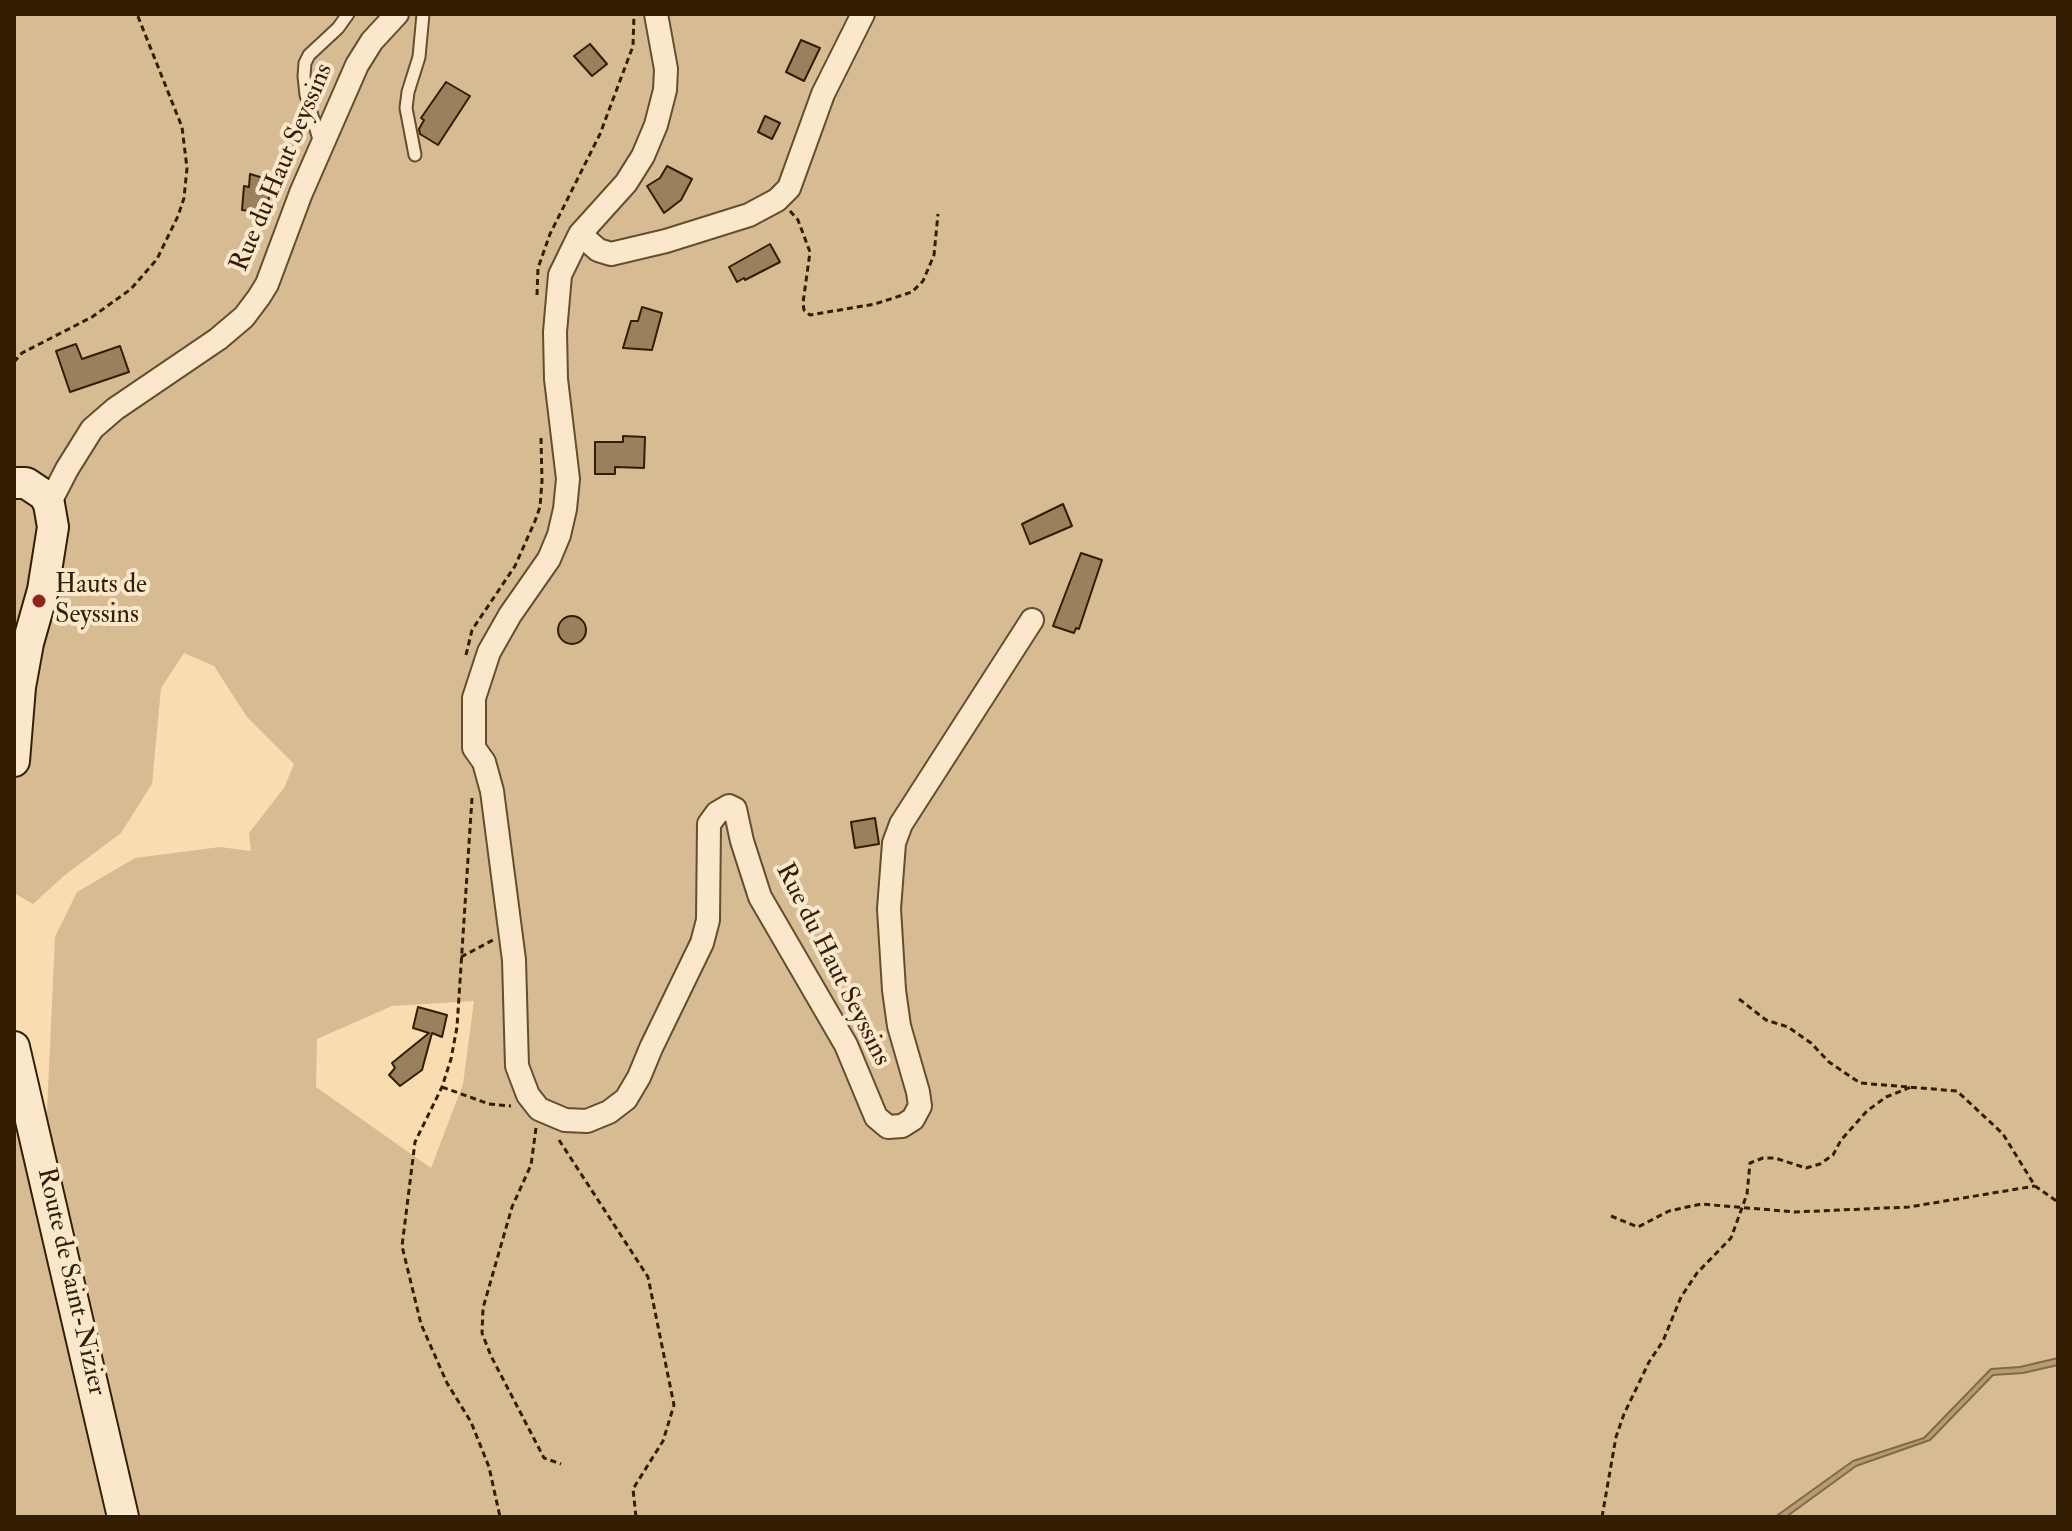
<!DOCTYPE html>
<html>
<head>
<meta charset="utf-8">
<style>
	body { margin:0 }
	#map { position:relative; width:2072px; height:1531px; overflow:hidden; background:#f9dcb0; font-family:"IM FELL Double Pica",serif }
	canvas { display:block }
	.frame { position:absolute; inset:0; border:16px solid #331e03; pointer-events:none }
</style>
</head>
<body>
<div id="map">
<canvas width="2072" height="1531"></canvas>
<div class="frame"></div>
</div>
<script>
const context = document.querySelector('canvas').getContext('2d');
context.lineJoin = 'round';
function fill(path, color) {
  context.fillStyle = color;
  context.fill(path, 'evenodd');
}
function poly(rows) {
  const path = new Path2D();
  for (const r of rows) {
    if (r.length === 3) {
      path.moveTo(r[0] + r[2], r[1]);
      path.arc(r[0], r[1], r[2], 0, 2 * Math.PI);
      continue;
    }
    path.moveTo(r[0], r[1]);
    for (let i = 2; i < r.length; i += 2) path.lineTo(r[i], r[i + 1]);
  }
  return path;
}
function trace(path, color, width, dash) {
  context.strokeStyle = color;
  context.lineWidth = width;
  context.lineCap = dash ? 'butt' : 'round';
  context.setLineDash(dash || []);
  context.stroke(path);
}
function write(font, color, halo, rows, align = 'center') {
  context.font = font + ' "IM FELL Double Pica",serif';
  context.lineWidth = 8;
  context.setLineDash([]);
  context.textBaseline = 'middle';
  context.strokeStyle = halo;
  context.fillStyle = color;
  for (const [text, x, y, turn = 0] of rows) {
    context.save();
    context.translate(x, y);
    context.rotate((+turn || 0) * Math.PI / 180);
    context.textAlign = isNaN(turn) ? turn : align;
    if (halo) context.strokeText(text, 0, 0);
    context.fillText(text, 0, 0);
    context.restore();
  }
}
fill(poly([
	[14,14,2058,14,2058,1517,14,1517,14,1101,46,1133,55,937,77,892,135,858,220,847,251,851,249,833,284,788,294,764,247,717,214,666,184,653,161,688,152,784,121,833,65,875,33,904,14,893],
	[474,1001,463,1084,431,1168,316,1087,317,1039,392,1006]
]), '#d7bc93');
const water = poly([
	[2058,1358,2058,1365,2023,1373,1993,1375,1930,1440,1856,1466,1786,1517,1775,1517,1853,1461,1924,1438,1991,1369,2020,1367,2058,1358]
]);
fill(water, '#b69b75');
trace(water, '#826947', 2);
const building = poly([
	[801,40,820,48,804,81,786,72,801,40],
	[590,44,607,64,592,76,574,56,590,44],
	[446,82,470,96,438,145,420,134,419,129,424,120,421,118,446,82],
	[765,116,780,123,772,139,758,132,765,116],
	[667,166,692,179,681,200,664,213,647,186,660,178,667,166],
	[250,174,270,180,268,210,260,209,259,212,242,210,244,186,249,187,250,174],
	[770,244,780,262,745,280,744,278,737,282,729,267,770,244],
	[642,307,662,313,652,350,623,348,631,321,638,321,642,307],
	[76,344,82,359,120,346,129,372,70,392,56,351,76,344],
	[623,436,645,437,644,468,615,467,615,474,595,474,595,442,623,442,623,436],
	[1063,504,1072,526,1030,544,1022,524,1063,504],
	[1081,553,1102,560,1079,629,1076,628,1074,633,1053,626,1081,553],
	[572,630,14],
	[875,818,879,844,855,848,851,822,875,818],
	[418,1007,447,1015,442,1037,432,1033,422,1070,400,1086,389,1075,395,1068,392,1063,429,1033,413,1028,418,1007]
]);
fill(building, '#9a815d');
trace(building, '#331e03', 2);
const service = poly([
	[320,143,306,95,304,76,305,63,309,55,338,28,348,14],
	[415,155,406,108,408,92,419,57,423,14]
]);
const minor = poly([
	[656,14,666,69,665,90,656,125,643,156,626,183,580,234,560,275,555,332,556,379,568,479,565,509,559,535,549,559,510,615,489,652,474,698,474,748,484,762,492,791,514,960,517,1066,528,1095,539,1109,565,1120,587,1121,609,1112,626,1099,639,1077,651,1048,702,943,708,920,709,824,717,813,729,806,735,809,742,841,760,897,846,1045,876,1117,888,1127,902,1126,913,1119,920,1106,918,1092,899,1026,894,990,889,909,894,843,901,824,1032,620],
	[580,234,598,250,611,254,666,241,749,215,777,200,789,188,823,94,863,14],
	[49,504,67,469,92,429,115,409,218,339,244,317,259,297,267,284,301,193,357,65,372,41,397,14]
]);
const secondary = poly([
	[14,483,26,483,44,495,49,504,53,527,43,590,28,643,20,687,14,761],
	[14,1047,123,1517]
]);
trace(service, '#644e2e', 15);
trace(minor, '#644e2e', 26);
trace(secondary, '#331e03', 34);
trace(poly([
	[790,211,798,220,810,252,803,303,804,310,810,315,875,304,912,292,923,281,934,255,938,214],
	[537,295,538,268,550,234,600,134,633,46,634,14],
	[14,362,22,353,92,317,131,289,157,259,178,216,184,198,187,168,182,127,137,14],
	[466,655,472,630,515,566,535,521,540,507,542,481,541,438],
	[472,798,457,1027,451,1059,442,1087,415,1142,402,1246,421,1324,447,1383,471,1422,489,1467,500,1517],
	[461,957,493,940],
	[1739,999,1766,1020,1788,1027,1811,1043,1829,1062,1860,1083,1957,1091,2003,1134,2035,1186,2058,1202],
	[442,1087,489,1104,511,1106],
	[536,1128,531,1165,512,1207,483,1308,482,1333,491,1356,544,1458,561,1464],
	[559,1140,648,1277,674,1405,663,1441,633,1489,636,1517],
	[1611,1216,1638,1227,1669,1211,1701,1204,1795,1212,1909,1207,2035,1186],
	[1602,1517,1616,1437,1624,1414,1649,1362,1663,1341,1681,1297,1697,1273,1731,1238,1747,1194,1750,1163,1763,1158,1775,1158,1806,1168,1820,1164,1833,1155,1841,1140,1867,1111,1886,1097,1911,1087]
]), '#331e03', 3, [6, 4]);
trace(service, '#fbe8cc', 11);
trace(minor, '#fbe8cc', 22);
trace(secondary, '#fbe8cc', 30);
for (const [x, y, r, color] of [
	[39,601,8,"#8f2418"]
]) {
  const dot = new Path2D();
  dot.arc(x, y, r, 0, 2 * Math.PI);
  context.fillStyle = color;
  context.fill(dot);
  trace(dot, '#fbe8cc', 3);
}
write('26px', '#331e03', '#fbe8cc', [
	["Rue du Haut Seyssins",283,168,-67],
	["Rue du Haut Seyssins",832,965,63],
	["Route de Saint-Nizier",70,1282,77]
]);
write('26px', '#331e03', '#fbe8cc', [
	["Hauts de",55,586],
	["Seyssins",55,616]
], 'left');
</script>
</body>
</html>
